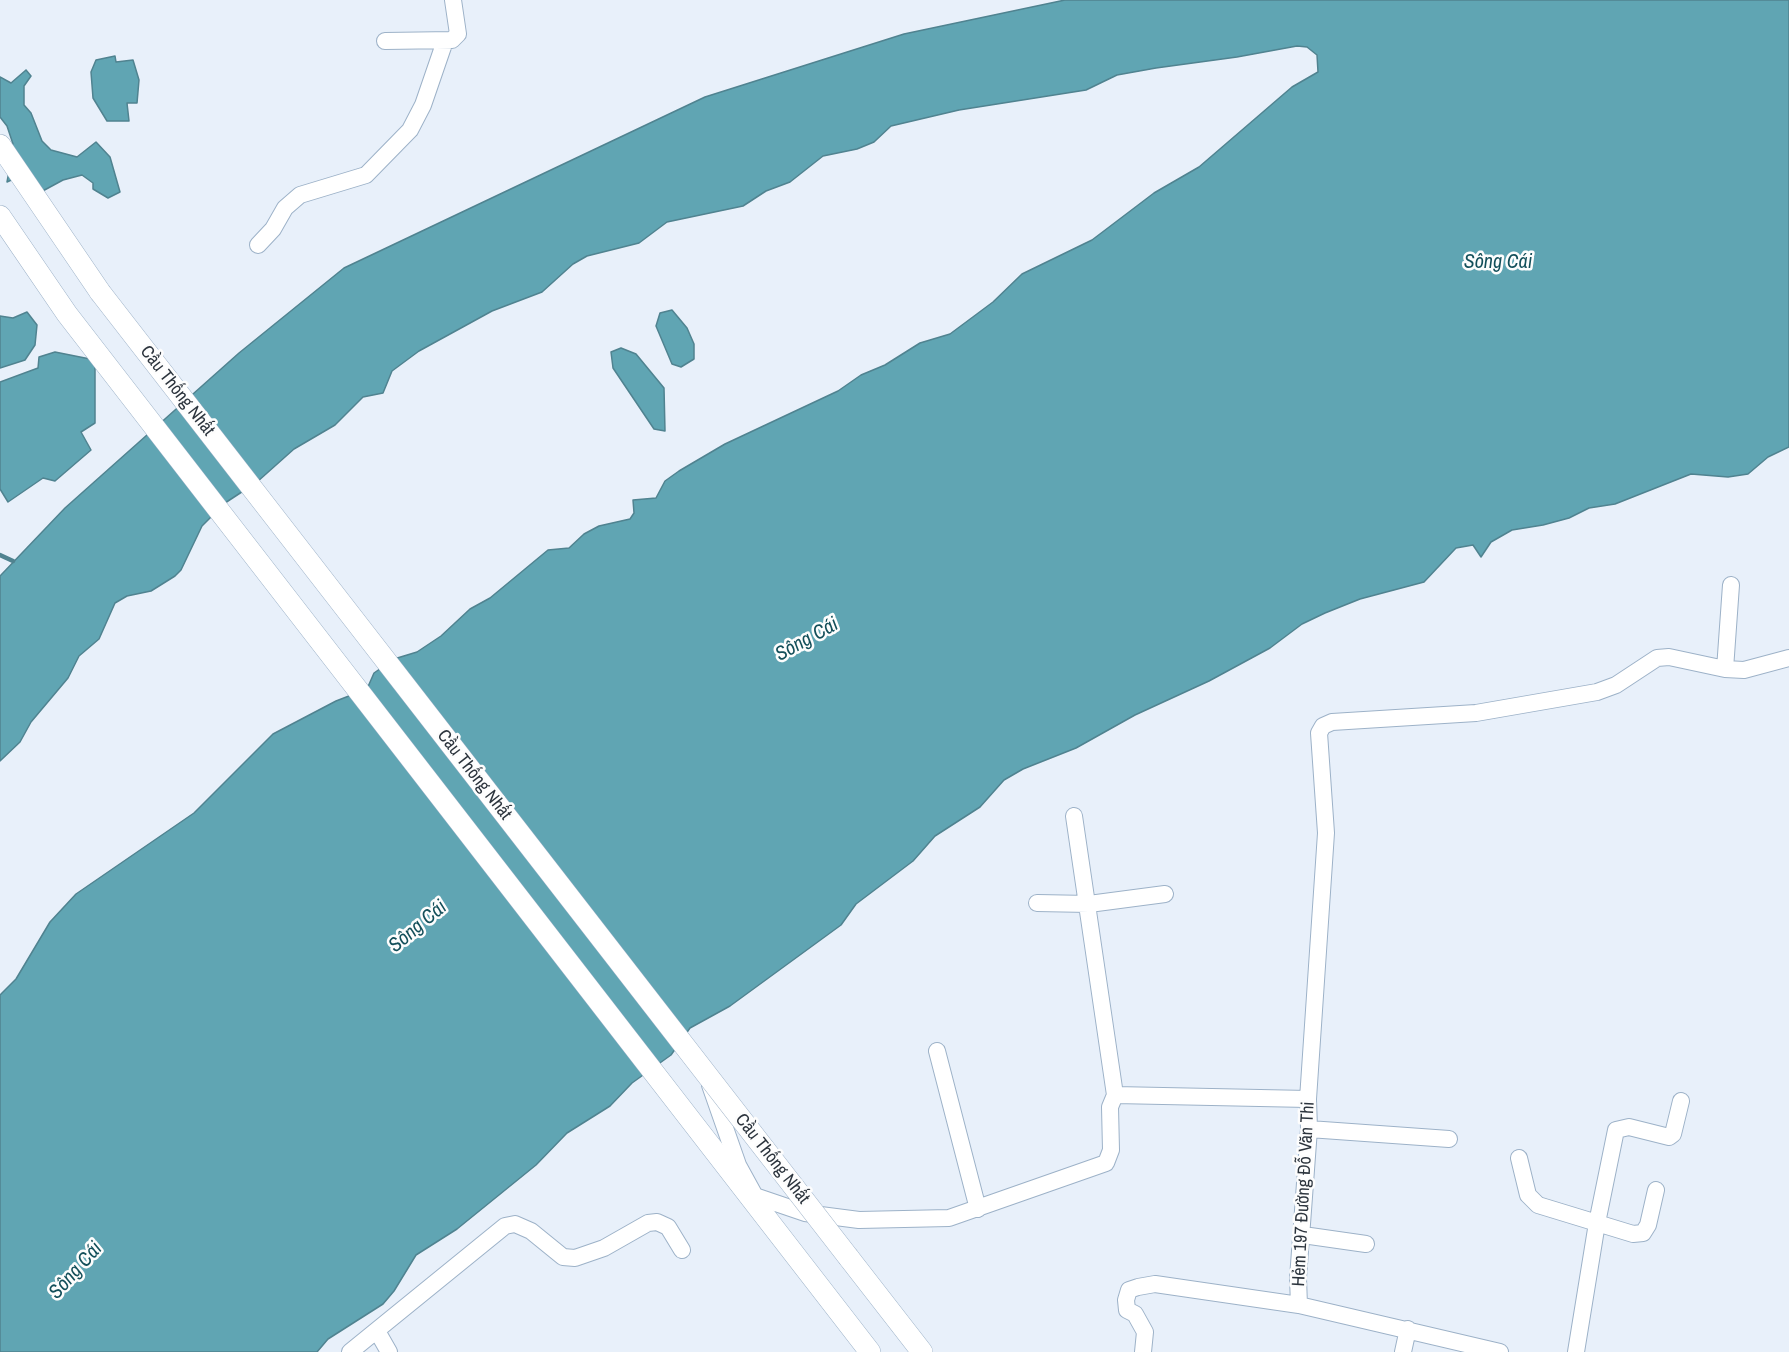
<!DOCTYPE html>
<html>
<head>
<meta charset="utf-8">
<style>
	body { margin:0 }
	canvas { display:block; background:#e8f0fa }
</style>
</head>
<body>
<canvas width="1789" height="1352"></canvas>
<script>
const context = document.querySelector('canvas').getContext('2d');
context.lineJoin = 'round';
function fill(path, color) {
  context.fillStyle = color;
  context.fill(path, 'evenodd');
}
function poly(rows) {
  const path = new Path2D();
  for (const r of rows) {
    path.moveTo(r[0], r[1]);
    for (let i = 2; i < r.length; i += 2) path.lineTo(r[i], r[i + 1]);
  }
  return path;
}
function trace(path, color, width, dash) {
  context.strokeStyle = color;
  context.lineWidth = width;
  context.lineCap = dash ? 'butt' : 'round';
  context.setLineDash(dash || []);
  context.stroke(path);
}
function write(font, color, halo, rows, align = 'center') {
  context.font = font + ' "Archivo Narrow",sans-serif';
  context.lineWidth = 5;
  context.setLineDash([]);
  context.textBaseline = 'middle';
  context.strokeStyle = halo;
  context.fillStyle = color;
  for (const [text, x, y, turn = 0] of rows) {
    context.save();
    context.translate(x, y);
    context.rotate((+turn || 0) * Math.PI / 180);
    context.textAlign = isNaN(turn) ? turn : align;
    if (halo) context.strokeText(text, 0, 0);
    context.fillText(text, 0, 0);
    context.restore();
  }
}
const water = poly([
	[1065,0,1789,0,1789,447,1768,457,1748,474,1728,477,1691,474,1615,504,1589,508,1569,518,1543,525,1512,530,1491,542,1481,557,1473,545,1456,548,1424,582,1360,599,1325,613,1302,624,1270,648,1209,681,1135,715,1076,748,1023,769,1004,780,980,807,935,836,913,861,856,904,841,925,730,1006,690,1028,671,1055,632,1083,610,1106,567,1133,536,1165,457,1229,416,1255,394,1291,383,1304,328,1339,317,1352,0,1352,0,995,16,979,50,922,76,894,194,813,273,734,336,701,367,689,374,673,394,659,417,652,441,636,470,609,490,598,548,550,569,548,584,534,599,526,630,519,634,513,633,500,656,498,665,481,679,471,725,444,838,391,861,375,885,365,920,343,950,334,993,302,1022,274,1092,240,1154,193,1199,167,1292,87,1318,72,1317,55,1307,47,1297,46,1237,57,1156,68,1117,75,1086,90,959,110,891,126,874,142,857,149,823,156,790,182,766,191,743,206,667,222,639,243,587,256,573,264,542,292,492,311,419,351,392,371,383,393,363,397,335,425,294,449,257,482,225,503,202,526,181,570,175,576,151,591,127,596,115,603,99,639,79,656,68,678,31,722,20,742,0,761,0,576,65,508,239,353,344,268,705,97,904,34,1065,0],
	[115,56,116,62,133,60,139,80,137,103,127,103,129,121,107,121,93,98,91,72,96,60,115,56],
	[26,70,31,76,24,86,24,105,31,113,42,141,51,150,77,157,96,142,110,157,120,192,108,198,93,189,93,183,82,175,63,180,39,193,18,177,7,182,11,161,6,150,13,144,7,126,0,117,0,77,11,83,26,70],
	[672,310,687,328,694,344,694,359,681,367,672,364,656,326,660,313,672,310],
	[27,312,37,325,35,345,25,360,0,368,0,316,13,318,27,312],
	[621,348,636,354,664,388,665,431,654,429,613,368,611,352,621,348],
	[55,352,95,360,95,423,81,432,91,450,55,481,43,478,8,502,0,489,0,382,38,368,39,357,55,352]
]);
fill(water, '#60a5b3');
trace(water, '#508390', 1.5);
trace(poly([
	[0,555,13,561]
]), '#508390', 4.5);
const minor = poly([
	[385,41,452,40,458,34,453,0],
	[258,245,273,229,285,208,300,195,366,175,410,130,423,105,445,41],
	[1725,669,1731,585],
	[1074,816,1115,1095,1308,1099],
	[1037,903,1089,904,1165,894],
	[937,1051,978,1209],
	[710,1085,738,1165,755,1196,805,1213,859,1220,949,1218,1106,1163,1111,1150,1110,1107,1115,1095],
	[1309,1129,1449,1139],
	[1519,1158,1528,1195,1538,1205,1597,1223,1576,1352],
	[1656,1190,1648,1225,1643,1233,1633,1234,1597,1223,1616,1130,1629,1127,1669,1137,1673,1134,1681,1101],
	[1303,1235,1366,1244],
	[377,1331,389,1352],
	[350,1352,505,1226,515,1224,531,1231,563,1257,575,1258,604,1248,648,1223,657,1222,668,1227,682,1250],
	[1143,1352,1145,1332,1135,1314,1127,1310,1126,1300,1129,1290,1138,1287,1155,1284,1299,1305],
	[1403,1352,1408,1329],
	[1500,1352,1299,1305,1298,1278,1309,1129,1308,1099,1326,833,1319,733,1323,726,1332,722,1476,713,1597,692,1616,685,1657,658,1669,657,1725,669,1744,670,1789,658]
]);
const major = poly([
	[0,145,100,292],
	[0,216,67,314,870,1352],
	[849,1258,922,1352]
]);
trace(minor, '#9db2c8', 18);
trace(major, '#9db2c8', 22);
trace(minor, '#fff', 16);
trace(major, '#fff', 21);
const majorBridge = poly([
	[100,292,849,1258]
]);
trace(majorBridge, '#9db2c8', 22, []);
trace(majorBridge, '#fff', 21);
write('18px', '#2c343d', '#fdfdfd', [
	["Cầu Thống Nhất",177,391,52],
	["Cầu Thống Nhất",474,775,52],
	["Cầu Thống Nhất",772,1159,52],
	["Hẻm 197 Đường Đỗ Văn Thi",1304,1194,-87]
]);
write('italic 20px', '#134f5a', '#fdfdfd', [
	["Sông Cái",1498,263],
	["Sông Cái",807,640,-29],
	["Sông Cái",418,927,-40],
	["Sông Cái",76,1271,-48]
]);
</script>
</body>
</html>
